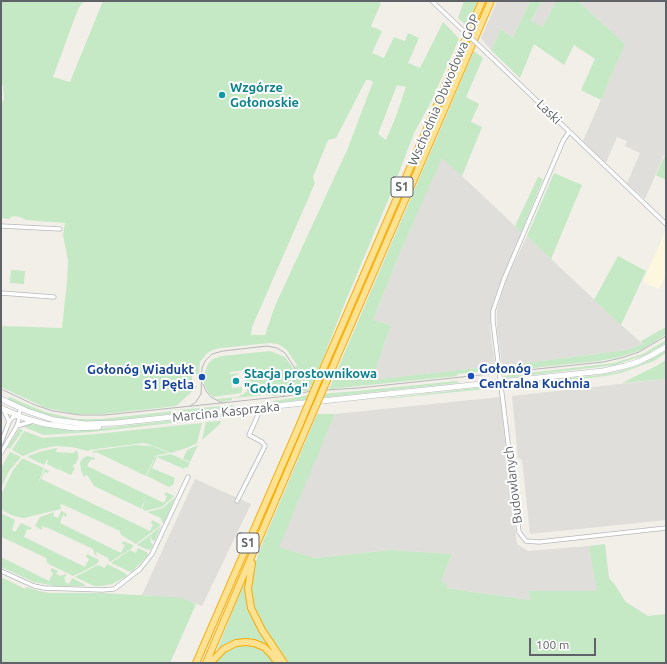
<!DOCTYPE html>
<html>
<head>
<meta charset="utf-8">
<style>
	body { margin:0 }
	#map { position:relative; width:667px; height:664px; overflow:hidden; background:#f1efe8; font-family:Ubuntu,sans-serif }
	canvas { display:block }
	.frame { position:absolute; inset:0; border:2px solid #5f6368; pointer-events:none }
	.scale { position:absolute; left:529px; top:638px; width:67px; height:18px; box-sizing:border-box; border:2px solid #5f6368; border-top:0; padding-left:5px; font-size:12px; line-height:14px; white-space:nowrap; color:#5f6368; -webkit-text-stroke:3px #fff; paint-order:stroke }
</style>
</head>
<body>
<div id="map">
<canvas width="667" height="664"></canvas>
<div class="frame"></div>
<div class="scale">100 m</div>
</div>
<script>
const context = document.querySelector('canvas').getContext('2d');
context.lineJoin = 'round';
function fill(path, color) {
  context.fillStyle = color;
  context.fill(path, 'evenodd');
}
function poly(rows) {
  const path = new Path2D();
  for (const r of rows) {
    path.moveTo(r[0], r[1]);
    for (let i = 2; i < r.length; i += 2) path.lineTo(r[i], r[i + 1]);
  }
  return path;
}
function trace(path, color, width, dash) {
  context.strokeStyle = color;
  context.lineWidth = width;
  context.lineCap = dash ? 'butt' : 'round';
  context.setLineDash(dash || []);
  context.stroke(path);
}
function write(font, color, halo, rows, align = 'center') {
  context.font = font + ' Ubuntu,sans-serif';
  context.lineWidth = 4;
  context.setLineDash([]);
  context.textBaseline = 'middle';
  context.strokeStyle = halo;
  context.fillStyle = color;
  for (const [text, x, y, turn = 0] of rows) {
    context.save();
    context.translate(x, y);
    context.rotate((+turn || 0) * Math.PI / 180);
    context.textAlign = isNaN(turn) ? turn : align;
    if (halo) context.strokeText(text, 0, 0);
    context.fillText(text, 0, 0);
    context.restore();
  }
}
fill(poly([
	[665,232,666,233,666,275,659,289,643,282]
]), '#fef7e0');
fill(poly([
	[497,1,530,1,513,38,501,29,491,50,481,38],
	[542,1,556,1,543,27,531,22],
	[578,1,666,1,666,155,664,155,645,199,627,183,640,153,625,146,627,141,617,137,606,163,583,141,625,44],
	[442,157,515,226,521,233,499,285,492,306,490,328,495,366,372,380,391,325,373,320,399,255],
	[527,236,621,325,643,344,627,350,502,366,497,329,497,310,506,280],
	[665,379,666,391,666,520,530,534,522,460,518,458,512,396],
	[500,397,517,544,528,551,589,546,598,591,530,591,530,600,446,588,441,581,452,554,391,550,315,558,278,547,335,414],
	[195,479,251,504,202,606,185,599,142,595]
]), '#e0deda');
fill(poly([
	[1,1,87,1,82,3,78,9,53,77,70,82,103,1,376,1,381,3,371,26,382,31,372,53,384,58,394,37,405,41,408,33,419,38,408,63,420,68,443,22,453,32,459,39,430,104,414,133,391,193,344,305,312,387,303,379,295,367,297,365,286,349,278,344,269,343,221,348,215,349,207,353,200,362,199,374,192,374,192,386,197,386,197,387,176,406,104,414,76,414,46,408,1,387,1,326,62,328,67,282,68,260,63,235,65,223,26,220,20,217,13,216,9,219,1,218,1,105,4,99,3,85,1,84],
	[366,80,370,80,373,82,348,148,275,306,265,335,251,335,252,327,315,183,313,177,328,140,336,138],
	[397,85,406,87,395,119,386,140,378,134],
	[464,1,477,1,467,26,458,18],
	[530,1,542,1,531,21,543,27,556,1,578,1,625,44,601,100,581,90,595,59,574,45,564,65,534,44,520,78,491,50,501,29,513,38],
	[474,51,483,58,466,97,479,104,471,122,482,127,462,176,442,158,399,255,373,320,391,325,372,380,495,366,495,370,457,374,457,376,329,389],
	[665,155,666,155,666,180,656,175],
	[554,173,582,185,551,259,527,236],
	[538,177,543,179,521,233,515,226],
	[618,256,646,271,621,325,594,300],
	[11,270,25,271,24,284,10,283],
	[666,327,666,334,656,341,641,350,620,357,599,361,502,371,502,366,627,350,643,344,641,341],
	[666,340,666,342,663,345,645,355,615,365,507,378,505,378,503,376,614,363,643,354],
	[270,351,285,357,293,368,294,376,293,383,289,390,284,395,272,396,272,394,235,398,232,398,232,400,222,402,216,399,238,397,245,393,247,391,244,370,230,372,230,374,238,373,239,374,231,377,232,388,242,387,242,390,241,393,213,397,208,392,204,384,204,374,208,364,213,359,222,356],
	[666,351,666,353,654,361,621,373,606,376,505,387,510,384,600,375,617,372,642,364],
	[666,360,666,379,622,383,656,366],
	[296,373,303,383,311,390,288,394,295,384],
	[457,381,458,383,273,403,273,401,293,398,308,395,358,391],
	[484,387,486,387,486,389,386,399,389,398],
	[7,396,45,412,76,419,102,419,174,411,172,414,170,414,107,421,76,421,55,417,30,410,8,400,9,397],
	[233,405,233,407,182,413,179,410],
	[234,414,234,416,92,432,44,435,22,426,31,424,58,429,84,430],
	[317,414,335,414,279,547,315,558,391,550,452,554,441,581,447,584,446,588,530,600,529,591,597,591,589,546,605,544,609,578,615,585,626,602,648,616,666,614,666,663,289,663,260,623,253,607,250,595,251,581,258,554],
	[221,421,220,424,202,440,206,422],
	[202,423,197,443,189,447,171,453,151,445,144,443,104,448,89,450,88,451,72,447,55,446,40,449,23,456,12,450,24,431,43,438,96,434],
	[19,429,23,430,10,449,7,448],
	[135,445,152,446,169,453,155,456,146,476,96,452,95,453,92,451],
	[198,445,190,462,183,459,187,450],
	[57,448,56,452,74,453,75,450,78,452,78,460,77,460,76,464,74,464,73,467,75,468,71,475,60,470,61,466,59,470,47,464,48,460,47,460,44,465,28,457,28,456,39,452],
	[10,452,21,457,9,471,1,488,1,468],
	[171,454,190,463,187,468,185,467,184,469,157,457,152,468,175,478,173,485,169,487,147,476,155,457],
	[87,456,95,458,94,460,91,459,87,466,164,503,167,496,164,495,166,492,174,496,162,507,144,511,144,510,142,509,146,498,140,510,140,508,94,486,87,475,84,477,81,470,80,463,82,459],
	[22,459,24,459,44,468,36,488,45,469,49,471,48,473,45,472,41,479,150,531,153,525,151,523,152,520,161,525,136,544,121,535,120,531,64,505,60,504,61,509,24,518,14,516,1,510,1,495,13,470],
	[175,497,164,523,162,522,161,518,147,512,163,508],
	[61,511,67,514,66,517,63,515,60,523,121,553,125,545,122,544,123,541,133,545,132,548,110,562,108,558,96,552,97,556,95,555,93,549,46,527,46,528,42,526,42,530,35,526,40,517,54,512,53,516,58,518],
	[1,513,15,520,12,530,15,532,21,523,32,528,30,530,27,529,24,537,85,567,89,559,86,557,87,554,99,560,97,564,82,572,73,576,47,563,46,558,2,537,1,537],
	[161,526,155,541,152,540,150,535],
	[150,535,151,543,153,545,151,549,148,550,137,545],
	[138,548,147,552,148,555,132,572,128,571,111,563,130,550,136,553],
	[1,557,49,581,53,573,50,571,52,568,58,571,56,574,61,576,65,574,67,575,64,578,65,579,65,582,69,584,72,578,84,584,85,586,55,586,34,582,1,567],
	[107,564,125,573,127,576,112,584,101,586,94,586,75,577,98,565,105,568],
	[1,577,25,589,26,587,39,591,49,593,101,593,173,597,185,599,196,604,170,663,1,663],
	[246,578,246,595,248,606,279,657,260,643,222,647,217,650],
	[242,645,251,645,261,649,266,652,274,663,213,663,223,652]
]), '#c5e8c5');
const street = poly([
	[432,1,453,21],
	[488,54,666,224],
	[569,132,563,141,504,279,493,311,493,321,519,532,526,541,539,542,666,528],
	[1,226,60,229],
	[1,293,54,297],
	[4,410,9,422],
	[17,426,33,421],
	[1,443,9,422,13,417,18,416],
	[1,453,17,426,19,419,18,416,21,408],
	[237,501,265,446,262,442,249,435,258,415,259,408],
	[1,571,34,586,44,588,102,590,114,589,117,587,140,569,152,554,188,477]
]);
const secondary = poly([
	[1,399,27,411,54,420,86,424,116,423,603,371,625,366,638,362,652,355,666,347],
	[1,408,24,418,45,424,75,428,99,427]
]);
const highway = poly([
	[331,371,491,1],
	[321,374,482,1],
	[252,563,248,589,251,608,262,630,284,663],
	[196,663,300,424],
	[206,663,308,424],
	[210,663,224,649,236,643,246,642,254,643,264,647,271,654,278,663]
]);
trace(street, '#b5b8bc', 5);
trace(secondary, '#b6babf', 6);
trace(highway, '#f9ab00', 8);
trace(street, '#fff', 3.5);
trace(secondary, '#fff', 5);
trace(highway, '#fde293', 6);
trace(poly([
	[203,384,206,391,211,397,222,403],
	[1,389,35,405,53,411,80,415,105,415,288,396,311,391,358,388,603,362,621,358,639,352,666,336],
	[283,396,290,391,293,385,295,378,294,369],
	[190,406,196,402,201,394,202,368,205,361,212,354,223,351,267,346,277,348,285,353,304,382,311,388,318,390]
]), '#b6b7b8', 1);
const streetBridge = poly([
	[453,21,488,54]
]);
const highwayBridge = poly([
	[300,424,321,374],
	[308,424,331,371]
]);
trace(streetBridge, '#b5b8bc', 5, []);
trace(highwayBridge, '#f9ab00', 8, []);
trace(streetBridge, '#fff', 3.5);
trace(highwayBridge, '#fde293', 6);
for (const [x, y, r, color] of [
	[222,95,4,"#0f9aa8"],
	[471,376,4,"#1a4fb4"],
	[202,377,4,"#1a4fb4"],
	[236,381,4,"#0f9aa8"]
]) {
  const dot = new Path2D();
  dot.arc(x, y, r, 0, 2 * Math.PI);
  context.fillStyle = color;
  context.fill(dot);
  trace(dot, '#fff', 1.5);
}
for (const [x, y, w] of [
	[402,187,22],
	[248,543,22]
]) {
  const box = new Path2D();
  box.roundRect(x - w / 2, y - 10, w, 20, 3);
  context.fillStyle = '#fff';
  context.fill(box);
  trace(box, '#5f6368', 1);
}
write('bold 12px', '#5f6368', null, [
	["S1",402,187],
	["S1",248,543]
]);
write('bold 13px', '#0d838f', '#fff', [
	["Wzgórze",230,88],
	["Gołonoskie",230,103],
	["Stacja prostownikowa",244,374],
	["\"Gołonóg\"",244,389]
], 'left');
write('13px', '#5f6368', '#fff', [
	["Wschodnia Obwodowa GOP",444,90,-67],
	["Laski",549,112,44],
	["Marcina Kasprzaka",226,412,-6],
	["Budowlanych",513,485,-97]
]);
write('bold 13px', '#164399', '#fff', [
	["Gołonóg",479,369],
	["Centralna Kuchnia",479,384],
	["Gołonóg Wiadukt",194,370,"right"],
	["S1 Pętla",194,385,"right"]
], 'left');
</script>
</body>
</html>
